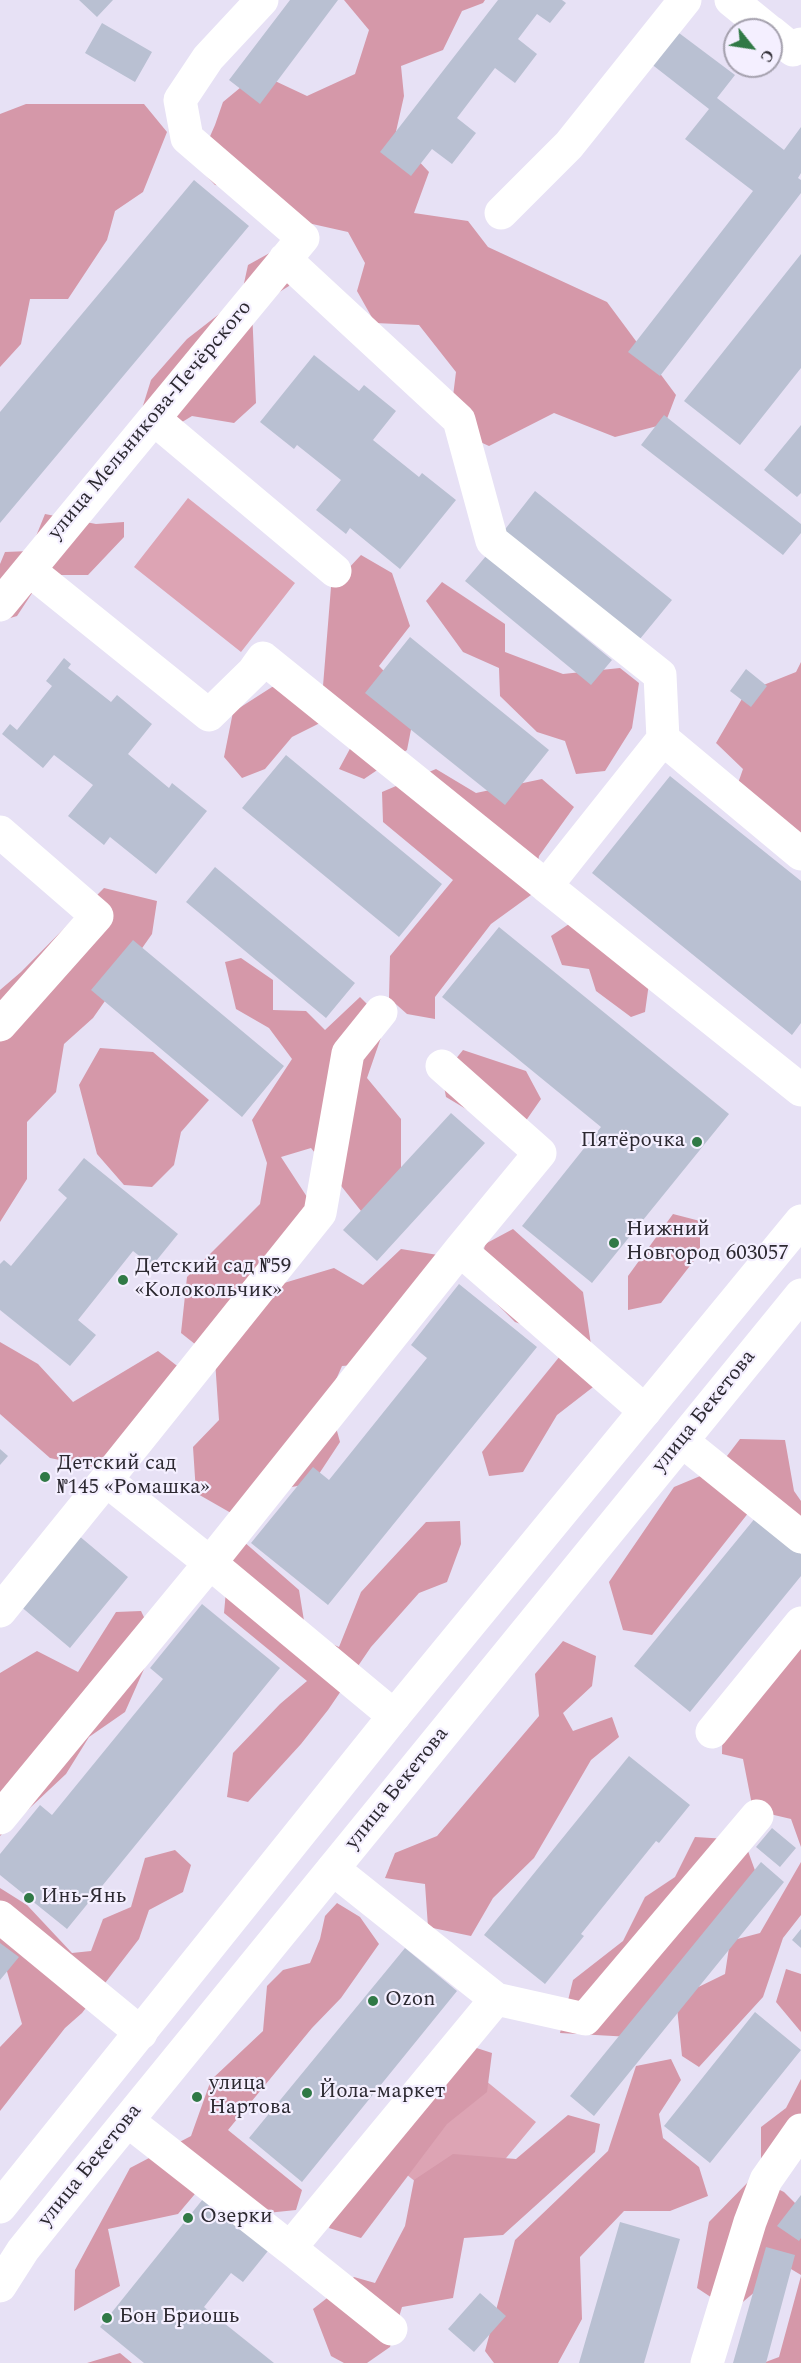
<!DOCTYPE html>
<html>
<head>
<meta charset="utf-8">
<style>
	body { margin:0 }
	#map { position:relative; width:801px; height:2363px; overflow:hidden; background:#e7e1f5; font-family:Spectral,serif }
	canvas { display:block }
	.north { position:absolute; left:723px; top:18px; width:60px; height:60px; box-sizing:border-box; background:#f4efff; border:2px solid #a4a0ad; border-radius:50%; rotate:120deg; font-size:16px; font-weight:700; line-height:24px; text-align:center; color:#2c2931 }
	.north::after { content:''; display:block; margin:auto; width:21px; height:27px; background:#307946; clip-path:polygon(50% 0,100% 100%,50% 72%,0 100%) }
</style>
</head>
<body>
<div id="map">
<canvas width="801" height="2363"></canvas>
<div class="north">С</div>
</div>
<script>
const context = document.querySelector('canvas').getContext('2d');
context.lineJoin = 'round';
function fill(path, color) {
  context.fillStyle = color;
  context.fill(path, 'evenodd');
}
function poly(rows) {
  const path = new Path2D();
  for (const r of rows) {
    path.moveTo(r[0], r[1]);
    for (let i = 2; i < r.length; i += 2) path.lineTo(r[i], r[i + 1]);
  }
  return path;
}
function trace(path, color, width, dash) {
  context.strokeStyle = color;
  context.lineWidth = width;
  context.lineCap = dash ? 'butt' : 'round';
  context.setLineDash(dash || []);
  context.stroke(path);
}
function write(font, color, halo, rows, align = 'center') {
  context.font = font + ' Spectral,serif';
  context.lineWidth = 4.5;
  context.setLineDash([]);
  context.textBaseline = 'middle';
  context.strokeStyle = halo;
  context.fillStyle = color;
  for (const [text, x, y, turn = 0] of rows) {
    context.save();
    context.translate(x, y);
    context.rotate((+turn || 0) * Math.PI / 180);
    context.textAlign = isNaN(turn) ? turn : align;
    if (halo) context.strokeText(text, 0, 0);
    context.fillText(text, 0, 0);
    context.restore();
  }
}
fill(poly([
	[188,498,295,583,241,652,134,567],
	[474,2071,536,2122,458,2216,396,2166]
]), '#dda4b4');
fill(poly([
	[344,0,485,0,483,3,462,11,443,50,401,66,404,96,395,136,429,172,414,213,468,221,488,247,607,302,676,395,665,424,615,437,554,413,489,446,449,428,456,372,419,325,375,323,357,291,365,263,348,232,299,221,262,191,215,185,197,166,215,125,223,102,258,73,307,96,355,74,369,30],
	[26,104,144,104,167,132,143,192,115,211,107,240,68,299,30,299,21,344,0,367,0,114],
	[284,245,301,260,289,286,252,309,256,403,234,423,192,416,151,441,136,428,151,380,187,339,241,297,248,265],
	[45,514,96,524,124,522,124,537,88,575,44,575,17,616,0,621,0,564,5,552,30,551],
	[361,555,392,573,410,626,379,666,416,704,407,750,364,779,339,769,359,732,340,713,292,737,265,769,242,778,224,757,233,712,272,687,323,686,331,587],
	[442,582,505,624,505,652,563,674,620,668,639,683,632,728,605,771,576,774,565,741,537,732,500,696,499,668,463,652,426,601],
	[801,662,801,842,729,809,743,769,716,743,746,692,796,672],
	[436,769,476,793,542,779,574,807,539,856,531,895,491,924,435,997,435,1019,407,1014,389,998,390,956,453,880,383,822,382,792],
	[104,888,157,901,152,934,93,1018,64,1044,56,1092,27,1122,27,1179,0,1222,0,990,21,972],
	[587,912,650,976,645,1012,631,1017,596,991,589,969,562,965,551,936],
	[241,958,273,980,273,1010,306,1011,325,1030,360,997,386,1023,367,1078,401,1119,401,1183,365,1216,311,1148,281,1157,309,1200,284,1283,334,1268,363,1285,401,1249,438,1255,391,1362,342,1366,328,1398,340,1442,313,1483,276,1490,231,1513,196,1493,193,1447,219,1420,215,1360,181,1333,187,1277,260,1204,267,1163,252,1120,292,1059,269,1028,236,1009,225,962],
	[100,1048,153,1052,209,1100,181,1132,174,1165,152,1187,124,1185,97,1154,79,1085],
	[463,1050,526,1071,541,1099,525,1122,486,1121,446,1097,442,1076],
	[673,1214,700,1221,700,1253,661,1303,628,1310,628,1276],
	[513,1229,583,1292,597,1384,557,1415,523,1472,489,1476,482,1452,560,1356,546,1333,515,1322,478,1285,485,1244],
	[0,1342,38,1364,73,1402,158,1351,185,1372,108,1470,50,1458,0,1414],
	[740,1439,785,1440,794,1491,801,1501,801,1518,749,1512,652,1635,623,1630,609,1582,674,1487,717,1469],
	[460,1521,461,1544,447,1582,419,1593,371,1647,328,1710,301,1744,248,1802,227,1797,233,1753,280,1704,307,1681,224,1613,229,1558,243,1541,299,1590,306,1633,339,1647,361,1592,426,1522],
	[141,1611,156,1642,125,1712,89,1737,66,1774,0,1836,0,1673,37,1651,78,1672,116,1612],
	[801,1638,801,1847,791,1819,753,1810,743,1759,722,1754,723,1700],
	[563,1641,596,1656,592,1686,563,1713,573,1731,612,1717,619,1737,591,1760,534,1858,493,1898,471,1936,428,1927,425,1884,385,1878,395,1853,437,1836,539,1716,535,1674],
	[695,1837,744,1840,757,1876,631,2037,560,2033,573,1980,623,1941,645,1897,675,1877],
	[175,1850,191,1865,183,1892,149,1910,139,1939,82,2013,65,2028,0,2111,0,2047,22,2024,6,1968,0,1964,0,1888,27,1905,72,1953,91,1951,103,1919,131,1907,145,1858],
	[801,1862,801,1915,783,1938,763,1997,699,2067,682,2056,676,1998,725,1974,730,1941,760,1933],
	[337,1903,360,1917,379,1944,341,1998,312,2028,228,2130,302,2190,296,2210,267,2213,211,2175,178,2214,108,2229,120,2286,74,2311,75,2270,130,2168,191,2136,211,2080,263,2031,267,1986,283,1970,310,1963,320,1939,325,1916],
	[786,1969,801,1974,801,2032,776,2002],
	[455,2041,492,2053,487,2092,447,2124,361,2238,329,2228,341,2196],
	[671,2059,681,2080,659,2114,663,2138,699,2167,708,2196,670,2211,624,2211,580,2257,582,2319,558,2363,494,2363,485,2351,515,2240,608,2151,636,2066],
	[801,2079,801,2126,761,2160,761,2127,786,2108],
	[568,2115,600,2124,595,2152,503,2235,464,2238,453,2298,402,2307,390,2347,367,2363,344,2363,331,2356,313,2309,354,2277,375,2283,405,2226,414,2180,453,2154,516,2159],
	[753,2177,784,2192,801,2209,801,2275,786,2266,732,2311,697,2288,709,2222],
	[801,2276,801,2363,763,2363,779,2357],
	[120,2353,132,2363,87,2363]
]), '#d598a9');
fill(poly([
	[79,0,113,0,97,17],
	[290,0,338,0,260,104,229,80],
	[498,0,562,0,566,3,550,23,537,14,518,39,537,54,515,83,495,68,457,118,476,133,452,164,432,149,411,176,380,152],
	[102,23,152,52,135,82,85,53],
	[675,30,735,75,717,98,784,150,801,127,801,173,798,178,801,180,801,193,660,376,628,352,753,191,685,139,709,109,650,63],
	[194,180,249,226,0,523,0,412],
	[801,254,801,368,740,445,684,401],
	[314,355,359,391,364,385,396,411,373,440,419,477,422,473,456,500,400,569,350,528,346,534,316,510,341,480,297,445,294,449,260,422],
	[664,415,801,524,801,533,783,555,641,445],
	[801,425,801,493,797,497,764,470],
	[535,491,672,600,635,645,499,537],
	[486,556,612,660,591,685,465,581],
	[410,637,549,750,505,805,365,693],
	[64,658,71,664,68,668,111,702,117,695,152,724,128,754,169,788,172,783,207,811,156,874,110,837,104,845,68,816,93,785,54,755,43,768,2,734,10,724,17,730,52,686,46,681],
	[746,669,767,686,751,707,730,691],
	[286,755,442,884,399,937,242,808],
	[670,776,801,881,801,1023,792,1035,592,873],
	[215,867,355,983,326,1018,186,902],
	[499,927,729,1114,592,1283,522,1226,601,1127,442,997],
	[133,940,284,1066,242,1117,91,990],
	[451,1113,485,1143,377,1261,343,1230],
	[84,1158,178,1234,152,1266,133,1251,78,1320,96,1335,70,1366,0,1310,0,1264,4,1260,11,1266,67,1198,58,1190],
	[459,1284,537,1347,328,1605,251,1543,313,1467,329,1480,427,1358,411,1345],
	[0,1449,8,1456,0,1465],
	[756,1517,801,1554,801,1576,690,1712,634,1666],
	[78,1535,128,1577,70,1648,19,1605],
	[202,1604,280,1668,67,1929,0,1875,0,1854,40,1805,52,1815,163,1679,150,1668],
	[629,1756,690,1805,659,1843,656,1841,581,1934,584,1936,545,1984,484,1935],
	[772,1828,796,1848,780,1867,756,1847],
	[761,1862,784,1882,594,2116,570,2096],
	[801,1929,801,1948,792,1940],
	[0,1943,19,1957,0,1980],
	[405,1948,457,1991,302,2182,249,2138],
	[755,2012,801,2050,710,2163,664,2126],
	[207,2194,272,2246,243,2282,231,2273,204,2307,274,2363,144,2363,100,2327],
	[801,2195,801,2238,799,2241,777,2226],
	[620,2222,680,2239,644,2363,579,2363],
	[766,2247,795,2255,766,2363,733,2363],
	[480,2293,506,2316,474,2352,448,2329]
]), '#b9c0d2');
trace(poly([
	[731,0,768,30],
	[771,32,793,50,801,44],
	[501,213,569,145,685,0],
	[285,259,459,420,492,541,660,675,663,739],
	[154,419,335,571],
	[29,570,209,715,253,672,263,658,546,886],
	[0,605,303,238,187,138,180,100,208,58,262,0],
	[0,832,97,916,0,1025],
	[801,854,663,739,546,886,801,1090],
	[442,1066,540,1153,460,1250,645,1411],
	[682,1441,801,1537],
	[106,1480,320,1213,348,1053,381,1012],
	[0,1611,106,1480,210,1563,460,1250],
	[712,1732,801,1623],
	[0,1818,210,1563,394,1716],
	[333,1869,496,1999,585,2019,757,1816],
	[0,1917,141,2033],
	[128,2121,290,2248],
	[391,2329,290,2248,496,1999],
	[707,2363,750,2222,766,2180,801,2130]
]), '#fff', 33);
trace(poly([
	[0,2207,394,1716,801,1221],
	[0,2286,23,2250,84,2174,801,1295]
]), '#fff', 33);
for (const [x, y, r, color] of [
	[697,1142,6,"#307946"],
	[614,1243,6,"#307946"],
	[123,1280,6,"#307946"],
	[45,1477,6,"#307946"],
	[29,1898,6,"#307946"],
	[373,2001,6,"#307946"],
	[307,2093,6,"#307946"],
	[197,2097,6,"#307946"],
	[188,2218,6,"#307946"],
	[107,2318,6,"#307946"]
]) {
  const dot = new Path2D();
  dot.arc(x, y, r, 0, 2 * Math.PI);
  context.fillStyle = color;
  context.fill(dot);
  trace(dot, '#f4efff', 2);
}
write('21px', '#2c2931', '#f4efff', [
	["улица Мельникова-Печёрского",151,421,-50],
	["улица Бекетова",705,1412,-51],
	["улица Бекетова",398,1789,-51],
	["улица Бекетова",91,2166,-51]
]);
write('21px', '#2c2931', '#f4efff', [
	["Пятёрочка",685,1142,"right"],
	["Нижний",626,1231],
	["Новгород 603057",626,1255],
	["Детский сад №59",135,1268],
	["«Колокольчик»",135,1292],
	["Детский сад",57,1465],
	["№145 «Ромашка»",57,1489],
	["Инь-Янь",41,1898],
	["Ozon",385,2001],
	["улица",209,2085],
	["Нартова",209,2109],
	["Йола-маркет",319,2093],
	["Озерки",200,2218],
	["Бон Бриошь",119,2318]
], 'left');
</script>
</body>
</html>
